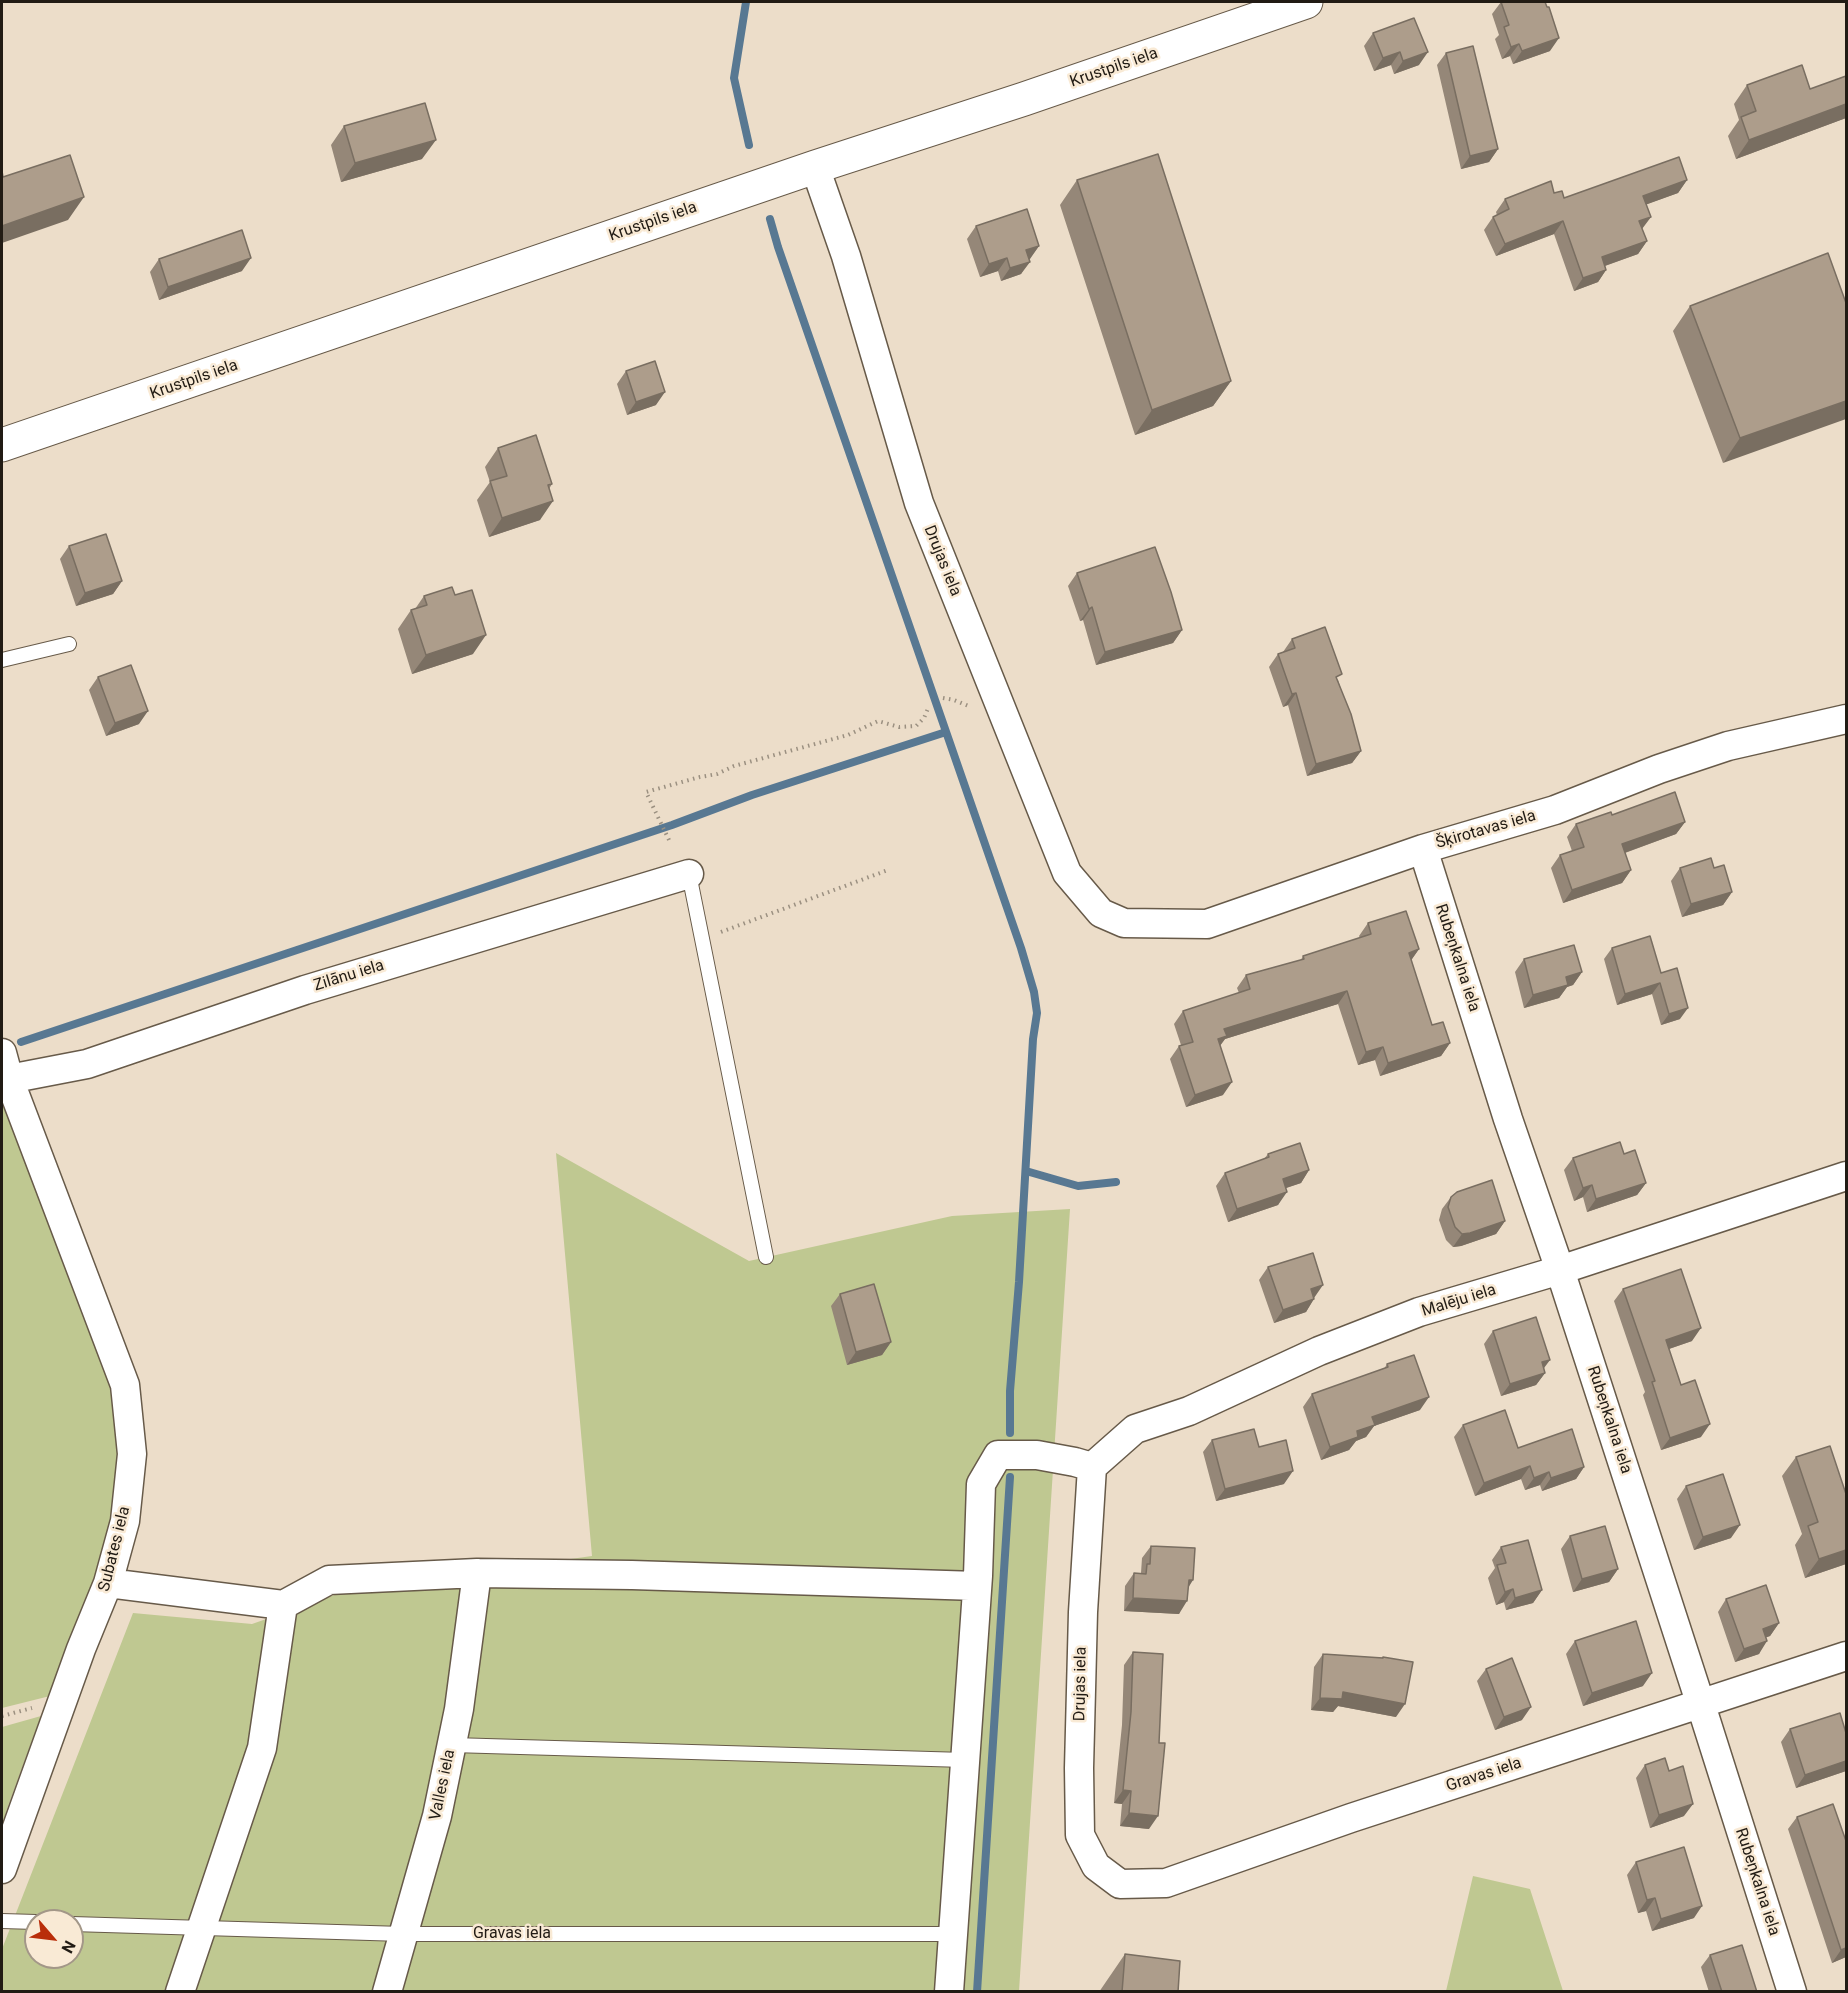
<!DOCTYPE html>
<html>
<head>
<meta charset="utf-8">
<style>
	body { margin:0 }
	#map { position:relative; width:1848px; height:1993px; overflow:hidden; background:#ecddc9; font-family:Roboto,sans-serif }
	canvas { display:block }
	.frame { position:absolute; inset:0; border:3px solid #211b14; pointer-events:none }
	.north { position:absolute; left:24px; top:1909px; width:60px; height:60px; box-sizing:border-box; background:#f9ead5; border:2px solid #a39788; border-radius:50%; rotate:118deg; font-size:16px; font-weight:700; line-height:24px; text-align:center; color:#211b14 }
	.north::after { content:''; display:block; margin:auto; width:21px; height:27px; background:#b92e0a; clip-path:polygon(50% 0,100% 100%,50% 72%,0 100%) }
</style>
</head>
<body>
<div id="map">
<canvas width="1848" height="1993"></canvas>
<div class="frame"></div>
<div class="north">N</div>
</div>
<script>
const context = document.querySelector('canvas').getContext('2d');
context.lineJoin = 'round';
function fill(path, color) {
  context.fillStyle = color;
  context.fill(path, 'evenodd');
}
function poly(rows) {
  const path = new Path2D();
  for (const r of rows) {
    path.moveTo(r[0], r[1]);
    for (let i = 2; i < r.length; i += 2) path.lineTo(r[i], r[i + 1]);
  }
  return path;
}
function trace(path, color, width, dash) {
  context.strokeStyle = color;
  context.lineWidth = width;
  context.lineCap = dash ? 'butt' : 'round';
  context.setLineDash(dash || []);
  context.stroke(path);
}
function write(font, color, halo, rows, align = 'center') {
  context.font = font + ' Roboto,sans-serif';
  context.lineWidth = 5;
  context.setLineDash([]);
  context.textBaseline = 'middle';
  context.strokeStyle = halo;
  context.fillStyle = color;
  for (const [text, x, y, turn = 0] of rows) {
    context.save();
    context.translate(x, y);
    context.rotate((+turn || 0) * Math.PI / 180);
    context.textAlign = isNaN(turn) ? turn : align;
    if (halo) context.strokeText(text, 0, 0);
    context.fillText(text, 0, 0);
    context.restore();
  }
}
fill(poly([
	[2,1075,109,1364,120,1448,110,1539,50,1696,2,1708],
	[556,1153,749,1261,952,1216,1070,1209,1019,1991,2,1992,2,1949,133,1613,252,1624,349,1590,592,1556],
	[36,1921,72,1921,72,1957,36,1957],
	[41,1716,7,1809,2,1824,2,1727],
	[1473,1876,1530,1889,1563,1991,1446,1991]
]), '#bfc891');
trace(poly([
	[746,2,734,78,749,145],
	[770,219,778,247,1021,948,1034,992,1037,1013,1033,1039,1019,1282,1010,1391,1010,1433],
	[21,1042,672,825,752,795,946,732],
	[1026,1171,1078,1186,1116,1182],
	[977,1992,1010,1477]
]), '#587892', 8);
const lane = poly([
	[2,660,69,644],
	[689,874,766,1257],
	[452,1745,965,1760],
	[2,1921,36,1922],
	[72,1924,403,1934,953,1934]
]);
const street = poly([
	[815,167,846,256,919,503,1067,873,1101,913,1124,923,1207,924,1423,849,1555,810,1659,769,1728,746,1846,719],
	[1423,849,1508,1119,1560,1270,1701,1705,1792,1992],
	[2,1053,9,1079,125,1385,132,1454,125,1521,108,1583,81,1649,2,1869],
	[9,1079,87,1064,305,990,689,874],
	[1092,1467,1083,1612,1079,1768,1080,1835,1096,1866,1120,1884,1166,1883,1351,1818,1846,1656],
	[1092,1467,1135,1429,1189,1411,1319,1351,1419,1312,1560,1270,1846,1176],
	[108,1583,283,1605,329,1580,477,1573,632,1575,977,1586],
	[180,1992,262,1748,283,1605],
	[387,1992,437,1816,459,1709,477,1573],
	[949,1992,978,1576,981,1484,998,1455,1037,1455,1075,1462,1092,1467]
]);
const secondary = poly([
	[2,445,815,167,1024,99,1306,2]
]);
trace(lane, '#675a49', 16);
trace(street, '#675a49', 31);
trace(secondary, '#675a49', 35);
trace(poly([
	[943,698,954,700,971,707],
	[669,840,646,792,700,777,717,774,734,766,848,735,878,721,899,727,916,726,924,718,929,706],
	[721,932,888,870],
	[2,1716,32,1708]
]), '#9b9081', 4, [1.5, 4.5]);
trace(lane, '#fff', 14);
trace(street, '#fff', 28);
trace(secondary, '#fff', 33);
fill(poly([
	[1501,2,1550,51,1513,64,1510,56,1502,59,1495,39,1499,35,1492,14],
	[1373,33,1419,65,1394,74,1391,65,1374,71,1364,46],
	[1446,53,1498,149,1489,162,1461,169,1437,65],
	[1846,76,1846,118,1736,159,1728,136,1739,120,1734,104,1747,85,1810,89],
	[344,126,422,159,341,182,331,145],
	[1077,180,1231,381,1213,406,1135,435,1060,205],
	[1687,180,1678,193,1647,204,1642,229,1647,241,1638,254,1605,266,1606,270,1598,282,1574,291,1554,234,1496,256,1484,230,1493,217,1497,215,1496,212,1505,199,1554,193,1564,198],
	[976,226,1039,246,1029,259,1021,274,1001,281,998,271,980,277,967,239],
	[159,259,242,271,159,300,150,272],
	[1846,303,1723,463,1673,331,1690,306],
	[626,371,656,405,627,415,617,384],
	[498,448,552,484,549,489,540,520,489,537,477,500,490,482,485,467],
	[69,546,122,581,113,594,76,606,60,559],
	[1077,573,1182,630,1173,643,1096,665,1083,620,1080,621,1068,586],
	[455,595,473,654,412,674,398,629,411,610,415,609,424,596],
	[1292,639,1338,680,1361,751,1352,763,1307,776,1288,705,1283,707,1269,667,1278,654,1283,652],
	[98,677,139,724,106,736,89,690],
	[1612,815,1685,822,1676,834,1625,853,1631,870,1622,883,1563,903,1551,868,1560,855,1572,851,1567,837,1576,824],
	[1680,868,1714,868,1732,892,1723,905,1682,917,1671,881],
	[1368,923,1419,949,1411,960,1432,1025,1450,1043,1441,1056,1380,1076,1375,1060,1358,1065,1338,1004,1225,1039,1220,1046,1223,1095,1186,1107,1170,1059,1179,1046,1181,1045,1174,1024,1183,1011,1239,993,1237,988,1246,975,1301,960,1303,956,1360,938,1359,936],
	[1612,948,1661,973,1680,1019,1661,1025,1652,994,1617,1005,1604,959],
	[1524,959,1582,972,1573,985,1567,987,1559,998,1524,1008,1515,972],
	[1268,1154,1309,1170,1301,1183,1286,1188,1278,1205,1228,1222,1216,1186,1225,1173,1264,1159],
	[1624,1154,1646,1183,1637,1195,1587,1212,1583,1197,1574,1201,1564,1170,1573,1158],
	[1451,1197,1505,1221,1496,1234,1461,1246,1453,1247,1446,1240,1439,1220,1442,1209],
	[1268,1267,1314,1298,1306,1312,1274,1323,1259,1280],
	[1623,1289,1692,1341,1669,1349,1681,1385,1701,1437,1661,1450,1643,1395,1645,1392,1614,1301],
	[840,1294,891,1342,882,1355,847,1365,831,1306],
	[1493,1331,1545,1373,1536,1385,1501,1396,1484,1344],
	[1387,1364,1420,1410,1374,1426,1366,1437,1356,1441,1349,1450,1321,1460,1303,1407,1312,1394,1384,1369],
	[1463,1425,1518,1448,1584,1467,1576,1479,1542,1491,1540,1485,1525,1490,1521,1479,1475,1496,1454,1437],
	[1212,1440,1259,1447,1284,1484,1216,1501,1203,1452],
	[1796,1457,1846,1564,1805,1578,1795,1545,1802,1534,1782,1476],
	[1686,1486,1731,1538,1694,1550,1677,1499],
	[1570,1536,1618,1569,1609,1582,1573,1592,1561,1549],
	[1151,1546,1188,1588,1179,1614,1124,1611,1125,1586,1134,1573,1140,1574,1141,1573,1142,1558],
	[1501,1547,1542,1590,1533,1603,1506,1610,1504,1602,1496,1605,1488,1578,1495,1568,1492,1560],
	[1726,1599,1779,1623,1770,1636,1766,1637,1759,1654,1735,1662,1718,1612],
	[1575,1641,1643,1686,1583,1706,1566,1654],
	[1133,1652,1149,1829,1120,1826,1122,1804,1114,1803,1122,1725,1124,1665],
	[1323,1654,1382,1658,1383,1657,1396,1717,1338,1706,1333,1712,1311,1710,1314,1667],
	[1486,1669,1522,1720,1495,1730,1477,1681],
	[1790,1729,1846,1733,1846,1771,1796,1788,1781,1742],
	[1645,1765,1669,1771,1684,1816,1650,1828,1636,1778],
	[1797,1817,1846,1841,1846,1957,1832,1963,1788,1829],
	[1636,1862,1694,1918,1652,1931,1646,1911,1638,1913,1627,1875],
	[1125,1954,1178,1992,1099,1992],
	[1710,1955,1757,1992,1709,1992,1701,1967]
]), '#958778');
fill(poly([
	[1559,38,1550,51,1513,64,1522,51],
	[1519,44,1510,56,1502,59,1511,47],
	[1400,52,1391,65,1374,71,1383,58],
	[1428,52,1419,65,1394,74,1403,61],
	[1846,104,1846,118,1736,159,1749,140],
	[436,140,422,159,341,182,355,163],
	[1498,149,1489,162,1461,169,1470,156],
	[1687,180,1678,193,1634,209,1643,196],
	[84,197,68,220,2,243,2,226],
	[1651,217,1642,229,1639,221],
	[1563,221,1554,234,1496,256,1505,244],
	[1647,241,1638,254,1593,270,1602,257],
	[1039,246,1030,259,1017,263,1026,250],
	[251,258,242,271,159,300,168,287],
	[1007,258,998,271,980,277,989,264],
	[1030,262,1021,274,1001,281,1010,268],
	[1606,270,1598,282,1574,291,1583,278],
	[1231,381,1213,406,1135,435,1152,410],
	[665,392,656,405,627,415,636,402],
	[1846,401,1846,419,1723,463,1740,438],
	[553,501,540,520,489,537,502,518],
	[122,581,113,594,76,606,85,593],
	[1092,607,1083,620,1080,621,1089,609],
	[1182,630,1173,643,1096,665,1105,652],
	[486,635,473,654,412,674,426,655],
	[1296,693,1288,705,1283,707,1292,694],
	[148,711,139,724,106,736,115,723],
	[1361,751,1352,763,1307,776,1316,764],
	[1685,822,1676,834,1613,857,1622,844],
	[1631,870,1622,883,1563,903,1572,890],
	[1732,892,1723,905,1682,917,1691,904],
	[1419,949,1410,962,1409,953],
	[1582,972,1573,985,1567,987,1559,998,1524,1008,1533,995,1566,977],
	[1660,983,1652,994,1617,1005,1625,994],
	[1347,991,1338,1004,1225,1039,1218,1048,1209,1051,1224,1029],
	[1688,1008,1680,1019,1661,1025,1669,1014],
	[1450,1043,1441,1056,1380,1076,1388,1063],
	[1383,1047,1375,1060,1358,1065,1366,1052],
	[1232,1082,1223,1095,1186,1107,1195,1095],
	[1309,1170,1301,1183,1274,1192,1283,1179],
	[1646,1183,1637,1195,1587,1212,1596,1199],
	[1592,1185,1583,1197,1574,1201,1583,1188],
	[1287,1192,1278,1205,1228,1222,1237,1209],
	[1505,1221,1496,1234,1461,1246,1453,1247,1462,1234],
	[1323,1285,1314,1298,1311,1289],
	[1314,1299,1306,1312,1274,1323,1283,1310],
	[1701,1328,1692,1341,1657,1353,1666,1340],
	[891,1342,882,1355,847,1365,856,1352],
	[1550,1360,1541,1372,1542,1362],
	[1545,1373,1536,1385,1501,1396,1510,1384],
	[1429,1397,1420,1410,1374,1426,1366,1437,1356,1441,1349,1450,1321,1460,1330,1447,1372,1417],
	[1710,1424,1701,1437,1661,1450,1670,1438],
	[1530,1466,1521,1479,1475,1496,1484,1483],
	[1584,1467,1576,1479,1542,1491,1551,1478],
	[1293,1471,1284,1484,1216,1501,1225,1489],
	[1549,1472,1540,1485,1525,1490,1534,1478],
	[1740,1525,1731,1538,1694,1550,1703,1537],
	[1846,1550,1846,1564,1805,1578,1819,1559],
	[1618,1569,1609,1582,1573,1592,1582,1579],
	[1189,1580,1193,1580,1185,1593],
	[1513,1589,1504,1602,1496,1605,1505,1592],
	[1542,1590,1533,1603,1506,1610,1515,1598],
	[1133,1598,1187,1601,1179,1614,1124,1611],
	[1779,1623,1770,1636,1754,1642,1763,1629],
	[1767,1641,1759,1654,1735,1662,1744,1649],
	[1652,1673,1643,1686,1583,1706,1592,1693],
	[1343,1692,1405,1704,1396,1717,1338,1706,1333,1712,1311,1710,1320,1698],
	[1531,1707,1522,1720,1495,1730,1504,1717],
	[1846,1761,1846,1771,1796,1788,1805,1775],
	[1123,1790,1131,1791,1122,1804,1114,1803],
	[1693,1804,1684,1816,1650,1828,1659,1815],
	[1129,1813,1158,1816,1149,1829,1120,1826],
	[1655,1898,1646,1911,1638,1913,1647,1900],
	[1702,1906,1694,1918,1652,1931,1661,1919],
	[1846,1948,1846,1957,1832,1963,1841,1950]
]), '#796e61');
const building = poly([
	[1501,2,1545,2,1547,7,1549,7,1559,38,1522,51,1519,44,1511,47,1504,27,1509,25,1501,2],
	[1414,18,1428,52,1403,61,1400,52,1383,58,1373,33,1414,18],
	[1473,46,1498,149,1470,156,1446,53,1473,46],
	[1802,65,1810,89,1846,76,1846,104,1749,140,1741,117,1756,111,1747,85,1802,65],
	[425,103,436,140,355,163,344,126,425,103],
	[1158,154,1231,381,1152,410,1077,180,1158,154],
	[70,155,84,197,2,226,2,171,3,177,70,155],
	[1679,157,1687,180,1643,196,1651,217,1639,221,1647,241,1602,257,1606,270,1583,278,1563,221,1505,244,1493,217,1509,209,1505,199,1551,181,1554,193,1562,191,1564,198,1679,157],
	[1027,209,1039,246,1026,250,1030,262,1010,268,1007,258,989,264,976,226,1027,209],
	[242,230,251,258,168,287,159,259,242,230],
	[1828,253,1846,303,1846,401,1740,438,1690,306,1828,253],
	[655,361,665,392,636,402,626,371,655,361],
	[536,435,552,484,548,485,553,501,502,518,490,481,507,476,498,448,536,435],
	[106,534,122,581,85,593,69,546,106,534],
	[1155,547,1171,592,1182,630,1105,652,1092,607,1089,609,1077,573,1155,547],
	[452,587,455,595,472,590,486,635,426,655,411,610,427,605,424,596,452,587],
	[1325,627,1342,674,1336,677,1351,714,1361,751,1316,764,1296,693,1292,694,1278,654,1295,648,1292,639,1325,627],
	[131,665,148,711,115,723,98,677,131,665],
	[1675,792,1685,822,1622,844,1631,870,1572,890,1560,855,1584,847,1576,824,1611,812,1612,815,1675,792],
	[1711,858,1714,868,1724,865,1732,892,1691,904,1680,868,1711,858],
	[1406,911,1419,949,1409,953,1432,1025,1443,1022,1450,1043,1388,1063,1383,1047,1366,1052,1347,991,1224,1029,1227,1036,1218,1039,1232,1082,1195,1095,1179,1046,1193,1042,1183,1011,1250,989,1246,975,1304,959,1303,956,1371,934,1368,923,1406,911],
	[1650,936,1661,973,1677,968,1688,1008,1669,1014,1660,983,1625,994,1612,948,1650,936],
	[1574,945,1582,972,1566,977,1568,985,1533,995,1524,959,1574,945],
	[1620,1142,1624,1154,1635,1150,1646,1183,1596,1199,1592,1185,1583,1188,1573,1158,1620,1142],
	[1300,1143,1309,1170,1283,1179,1287,1192,1237,1209,1225,1173,1269,1157,1268,1154,1300,1143],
	[1492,1180,1505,1221,1470,1233,1462,1234,1455,1227,1448,1207,1451,1197,1457,1192,1492,1180],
	[1313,1253,1323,1285,1311,1289,1314,1299,1283,1310,1268,1267,1313,1253],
	[1681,1269,1701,1328,1666,1340,1681,1385,1695,1380,1710,1424,1670,1438,1652,1382,1655,1381,1623,1289,1681,1269],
	[874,1284,891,1342,856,1352,840,1294,874,1284],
	[1536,1317,1550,1360,1542,1362,1545,1373,1510,1384,1493,1331,1536,1317],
	[1414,1355,1429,1397,1372,1417,1375,1425,1357,1431,1358,1437,1330,1447,1312,1394,1388,1367,1387,1364,1414,1355],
	[1505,1410,1518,1448,1572,1429,1584,1467,1551,1478,1549,1472,1534,1478,1530,1466,1484,1483,1463,1425,1505,1410],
	[1254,1429,1259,1447,1286,1440,1293,1471,1225,1489,1212,1440,1254,1429],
	[1830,1446,1846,1494,1846,1550,1819,1559,1808,1526,1818,1522,1796,1457,1830,1446],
	[1723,1474,1740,1525,1703,1537,1686,1486,1723,1474],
	[1605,1526,1618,1569,1582,1579,1570,1536,1605,1526],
	[1528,1540,1542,1590,1515,1598,1513,1589,1505,1592,1497,1565,1506,1563,1501,1547,1528,1540],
	[1151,1546,1195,1548,1193,1580,1189,1580,1187,1601,1133,1598,1134,1573,1146,1574,1147,1564,1150,1564,1151,1546],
	[1766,1585,1779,1623,1763,1629,1767,1641,1744,1649,1726,1599,1766,1585],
	[1636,1621,1652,1673,1592,1693,1575,1641,1636,1621],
	[1133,1652,1163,1654,1159,1743,1165,1743,1158,1816,1129,1813,1131,1791,1123,1790,1131,1712,1133,1652],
	[1323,1654,1383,1658,1383,1657,1413,1662,1405,1704,1343,1692,1342,1699,1320,1698,1323,1654],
	[1512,1658,1531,1707,1504,1717,1486,1669,1512,1658],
	[1840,1713,1846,1733,1846,1761,1805,1775,1790,1729,1840,1713],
	[1665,1758,1669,1771,1683,1766,1693,1804,1659,1815,1645,1765,1665,1758],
	[1833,1804,1846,1841,1846,1948,1841,1950,1797,1817,1833,1804],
	[1684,1847,1702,1906,1661,1919,1655,1898,1647,1900,1636,1862,1684,1847],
	[1742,1945,1757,1992,1722,1992,1710,1955,1742,1945],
	[1125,1954,1180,1961,1178,1992,1122,1992,1125,1954]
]);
fill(building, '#ad9d8b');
trace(building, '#796e61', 1.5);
write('16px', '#211b14', '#f9ead5', [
	["Krustpils iela",1114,68,-19],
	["Krustpils iela",653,222,-19],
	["Krustpils iela",194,380,-19],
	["Drujas iela",942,561,68],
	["Šķirotavas iela",1486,830,-16],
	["Rubeņkalna iela",1457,958,72],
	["Zilānu iela",349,976,-17],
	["Malēju iela",1459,1301,-17],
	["Rubeņkalna iela",1609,1420,72],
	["Subates iela",115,1549,-76],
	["Drujas iela",1081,1684,-89],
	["Gravas iela",1484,1775,-18],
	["Valles iela",443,1785,-78],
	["Rubeņkalna iela",1757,1882,72],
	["Gravas iela",512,1934]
]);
</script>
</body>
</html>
